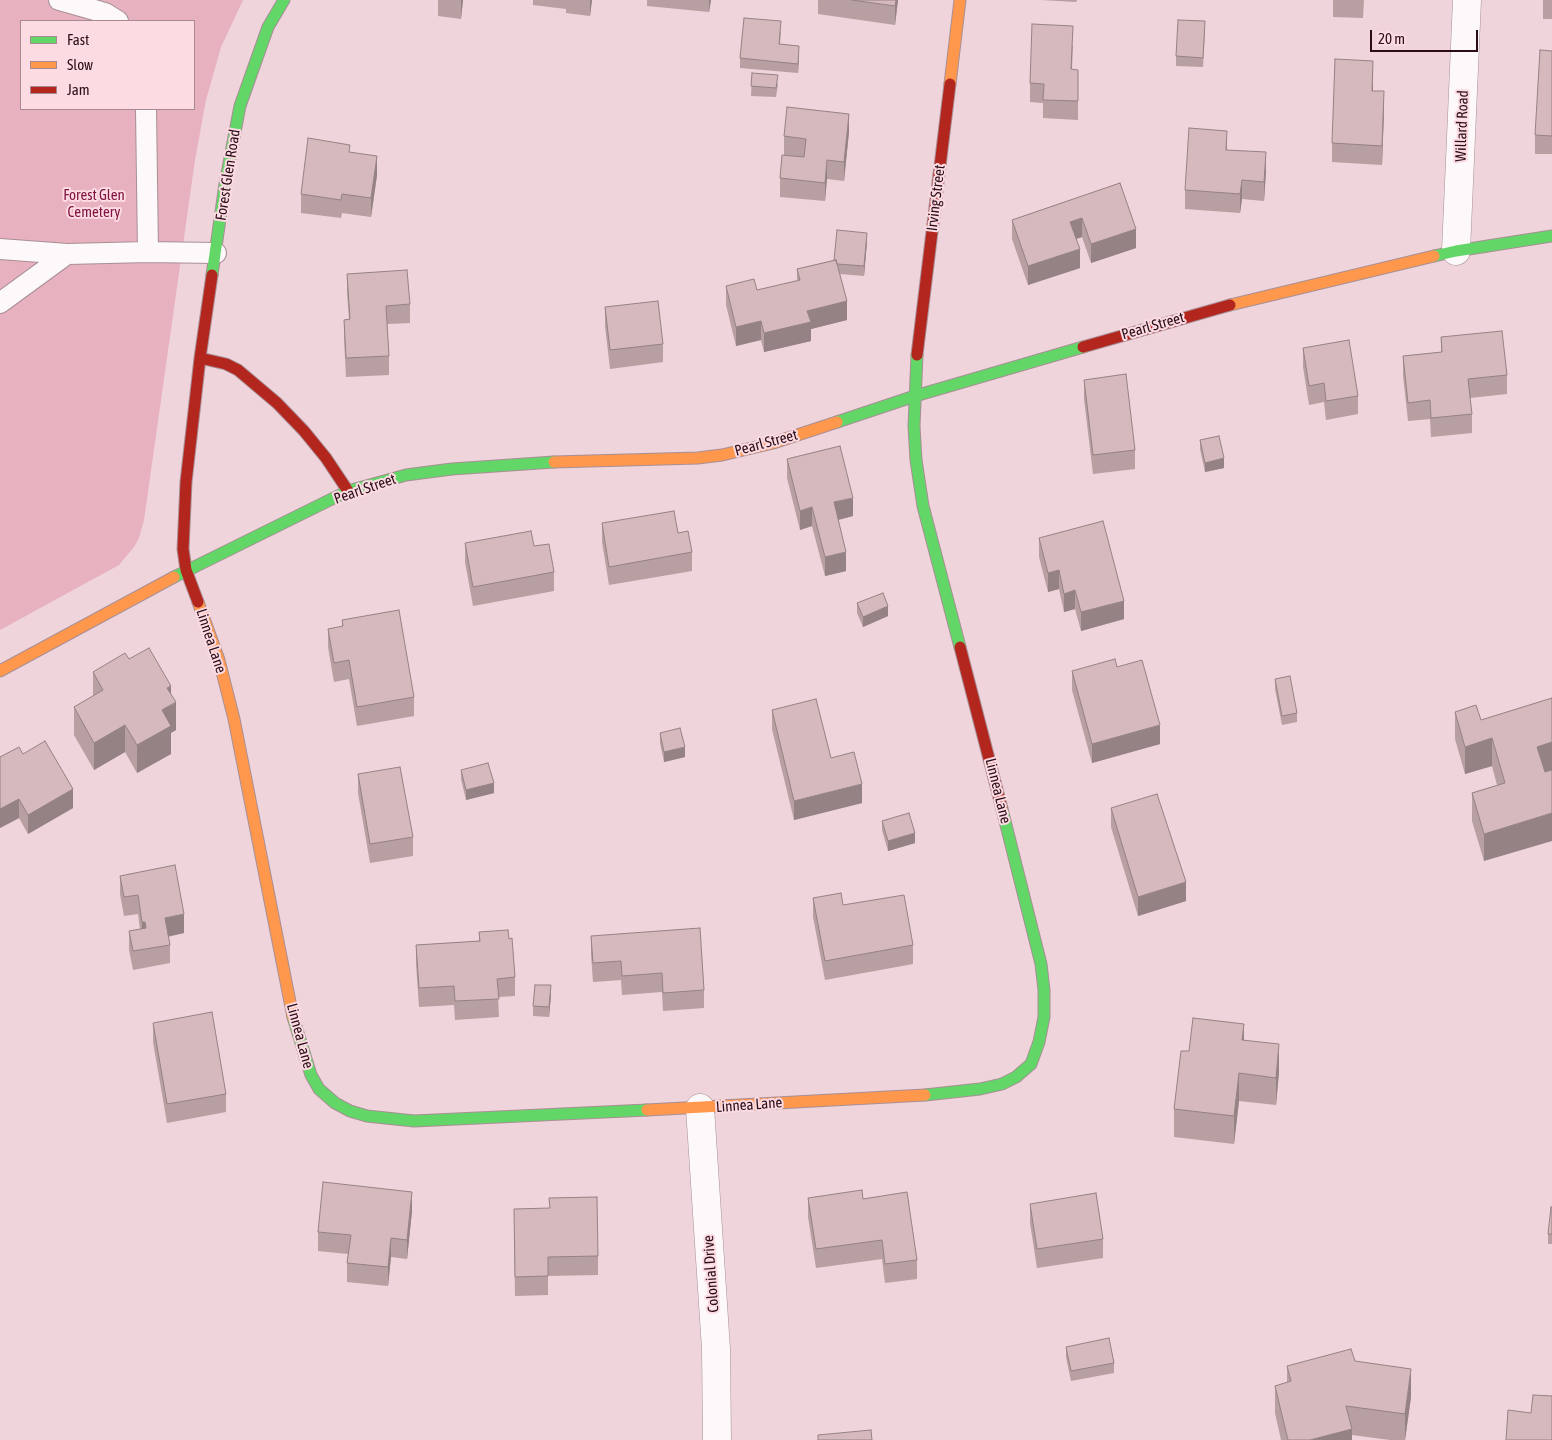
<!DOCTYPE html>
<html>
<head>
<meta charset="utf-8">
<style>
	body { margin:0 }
	#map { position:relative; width:1552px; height:1440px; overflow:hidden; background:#efd4db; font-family:"Asap Condensed",sans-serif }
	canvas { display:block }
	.legend { position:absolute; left:20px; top:20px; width:175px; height:90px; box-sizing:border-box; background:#fddbe3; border:1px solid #a98991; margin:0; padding:6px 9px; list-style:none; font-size:15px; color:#2a0d16 }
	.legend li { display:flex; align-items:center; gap:10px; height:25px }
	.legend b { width:25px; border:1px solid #a98991 }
	.scale { position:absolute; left:1370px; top:30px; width:108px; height:22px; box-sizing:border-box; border:2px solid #2a0d16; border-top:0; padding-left:6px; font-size:15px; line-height:18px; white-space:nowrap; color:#2a0d16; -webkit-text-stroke:4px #fddbe3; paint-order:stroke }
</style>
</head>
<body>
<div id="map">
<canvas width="1552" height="1440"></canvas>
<ul class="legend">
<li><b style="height:6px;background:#63d668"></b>Fast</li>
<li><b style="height:6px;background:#ff974d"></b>Slow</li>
<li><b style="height:6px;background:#b3261e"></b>Jam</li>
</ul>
<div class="scale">20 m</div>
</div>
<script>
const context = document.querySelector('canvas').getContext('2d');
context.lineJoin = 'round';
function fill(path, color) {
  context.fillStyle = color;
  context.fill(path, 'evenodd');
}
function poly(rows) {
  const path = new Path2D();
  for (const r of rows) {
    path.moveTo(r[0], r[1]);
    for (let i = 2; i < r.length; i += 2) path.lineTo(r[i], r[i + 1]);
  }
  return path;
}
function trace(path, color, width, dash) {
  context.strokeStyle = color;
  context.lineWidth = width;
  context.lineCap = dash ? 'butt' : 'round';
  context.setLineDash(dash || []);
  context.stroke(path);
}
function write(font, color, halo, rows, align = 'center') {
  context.font = font + ' "Asap Condensed",sans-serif';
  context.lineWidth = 4;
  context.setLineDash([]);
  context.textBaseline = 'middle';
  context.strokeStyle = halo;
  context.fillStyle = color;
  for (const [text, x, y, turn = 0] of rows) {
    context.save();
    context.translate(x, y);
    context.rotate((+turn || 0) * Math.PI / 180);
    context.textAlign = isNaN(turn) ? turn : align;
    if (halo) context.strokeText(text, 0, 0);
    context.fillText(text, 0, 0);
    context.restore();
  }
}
fill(poly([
	[0,0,243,0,221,47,206,100,195,160,144,520,139,538,134,547,119,565,0,630],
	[21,21,194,21,194,109,21,109]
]), '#e7b1bf');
const lane = poly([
	[59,0,105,13,118,21],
	[0,249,67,254,0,303],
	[148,252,216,253],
	[67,254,148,252,146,109]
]);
const street = poly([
	[1456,251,1467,0],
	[700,1108,716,1349,717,1440]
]);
const fast = poly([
	[1434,256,1456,251,1552,236],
	[212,275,225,184,240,106,268,27,284,0],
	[917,355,914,426,916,460,923,506,960,647],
	[837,422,915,396,1083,347],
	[174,577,348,491,406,475,452,469,554,462],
	[293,1017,311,1075,319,1089,335,1103,350,1111,367,1116,414,1121,647,1110],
	[925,1095,980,1089,1002,1084,1016,1077,1031,1064,1039,1042,1044,1017,1044,990,1041,964,1002,809]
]);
const slow = poly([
	[950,84,960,0],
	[1230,305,1434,256],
	[554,462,698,458,722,455,773,443,837,422],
	[198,602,219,660,234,719,293,1017],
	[0,671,174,577],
	[647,1110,925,1095]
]);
const jam = poly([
	[212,275,200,358,226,364,238,370,277,403,304,431,326,458,348,491],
	[1083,347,1230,305],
	[917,355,950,84],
	[198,602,186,570,183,549,186,482,200,358],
	[960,647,1002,809]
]);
trace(lane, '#a88f96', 22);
trace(street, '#a88f96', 29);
trace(fast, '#a88f96', 13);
trace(slow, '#a88f96', 13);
trace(jam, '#a88f96', 13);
trace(lane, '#fdf9fa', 20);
trace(street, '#fdf9fa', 28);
trace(fast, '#63d668', 11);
trace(slow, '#ff974d', 11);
trace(jam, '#b3261e', 11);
fill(poly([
	[438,0,463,0,461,19,438,16],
	[533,0,592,0,590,16,566,13,566,9,533,5],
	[647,0,711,0,709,12,647,6],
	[818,0,898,0,895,25,818,14],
	[1041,0,1077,0,1076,2],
	[1333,0,1364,0,1363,18,1333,17],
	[1543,0,1552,0,1552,19,1543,19],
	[1205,30,1203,67,1176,66,1176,56],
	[781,31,780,44,799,55,798,73,740,68,740,58],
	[1073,45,1072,69,1078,88,1078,120,1043,118,1043,103,1030,102,1030,83],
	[1552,51,1552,154,1535,154,1535,135],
	[752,73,778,84,776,97,751,96],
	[1373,80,1373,91,1384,110,1382,165,1332,162,1332,143],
	[849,132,844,181,827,179,825,201,780,197,780,178,784,155,784,136],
	[1227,150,1266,171,1264,201,1242,199,1240,213,1185,209,1185,190],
	[350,152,377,175,371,217,342,213,341,218,301,213,301,194],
	[1120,183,1136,248,1091,263,1082,237,1076,239,1080,268,1028,285,1012,239,1012,220],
	[867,242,864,276,840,274,847,320,811,329,811,341,764,352,761,340,736,346,726,305,726,286,757,290,797,281,797,269,834,260],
	[347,274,410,304,410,323,387,324,389,356,389,375,346,377,344,338,344,320,349,319,347,293],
	[605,307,663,344,663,362,610,369,605,326],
	[1441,337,1507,375,1507,394,1470,398,1472,414,1472,433,1431,437,1430,419,1408,421,1403,375,1403,356,1441,352],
	[1303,348,1358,396,1358,414,1326,420,1324,402,1309,405,1303,367],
	[1084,380,1135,450,1135,469,1093,474,1084,399],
	[1200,440,1224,468,1205,472,1200,449],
	[787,459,853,516,838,520,846,571,825,576,812,526,800,530,787,478],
	[602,523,692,552,692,571,609,585,602,542],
	[1039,538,1124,619,1081,631,1075,609,1064,612,1059,589,1048,592,1039,557],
	[465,543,554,572,554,591,473,606,465,562],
	[857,603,888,616,863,627,857,613],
	[342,620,414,697,414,716,357,726,349,679,334,682,328,647,328,629,342,627],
	[129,659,171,693,176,730,171,733,171,754,137,773,125,752,94,770,74,735,74,707,93,696,93,672],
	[1072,671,1160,744,1092,763,1072,690],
	[1275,679,1297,713,1297,722,1282,725,1275,689],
	[1552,698,1484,861,1472,821,1472,793,1497,785,1492,766,1465,774,1455,739,1455,712,1481,720],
	[772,710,831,758,862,803,794,820,772,729],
	[660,733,685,757,664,762,660,743],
	[23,754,73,808,28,834,19,818,0,828],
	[461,770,494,793,466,800,461,779],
	[358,774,413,837,413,856,370,863,358,793],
	[1111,808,1186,901,1138,916,1111,827],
	[882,821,915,843,888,851,882,830],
	[120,876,184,933,168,937,170,945,170,963,133,970,129,950,129,931,140,929,138,914,124,916,120,894],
	[813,898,913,945,913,964,825,980,813,917],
	[479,932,509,939,515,977,515,996,498,997,499,1017,455,1020,454,1005,419,1007,416,964,416,945,479,941],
	[591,936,704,990,704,1008,663,1011,662,992,622,995,621,980,593,982,591,955],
	[551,995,549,1017,533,1016,533,1006],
	[153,1023,226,1094,226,1112,167,1123,153,1042],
	[1244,1040,1279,1072,1276,1105,1239,1101,1234,1144,1174,1137,1174,1109,1189,1051],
	[808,1198,863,1199,917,1260,917,1279,885,1283,882,1259,816,1268,808,1217],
	[1030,1204,1103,1239,1103,1258,1037,1268,1030,1223],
	[1552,1207,1552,1244,1548,1244,1548,1234],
	[412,1211,407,1259,391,1257,388,1286,347,1282,347,1263,348,1254,318,1251,318,1232],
	[514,1228,598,1256,598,1275,548,1276,548,1295,515,1296],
	[1066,1347,1114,1363,1114,1373,1071,1381,1066,1357],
	[1355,1361,1411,1397,1405,1440,1390,1440,1352,1435,1352,1440,1281,1440,1275,1413,1275,1386,1287,1382,1287,1366]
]), '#b79fa2');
fill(poly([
	[461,0,463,0,461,19],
	[590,0,592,0,590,16],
	[709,0,711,0,709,12],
	[896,0,898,0,895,25,895,6],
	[799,46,799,55,798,73,798,64],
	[1373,61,1373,80,1372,110,1372,91],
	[1384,91,1384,110,1382,165,1382,146],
	[849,114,849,132,844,181,844,162],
	[1227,131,1227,150,1226,150],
	[1266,152,1266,171,1264,201,1264,182],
	[377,156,377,175,371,217,371,198],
	[827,160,827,179,825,201,825,183],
	[1242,180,1242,199,1240,213,1240,194],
	[1082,218,1082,237,1070,241,1070,222],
	[1136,229,1136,248,1091,263,1091,244],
	[867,233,867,242,864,276,864,266],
	[1080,249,1080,268,1028,285,1028,266],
	[847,301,847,320,811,329,811,341,764,352,764,333,807,311],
	[761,321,761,340,736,346,736,327],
	[1224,458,1224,468,1205,472,1205,463],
	[853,498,853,516,834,521,834,502],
	[812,507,812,526,800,530,800,511],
	[846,552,846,571,825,576,825,557],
	[1059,570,1059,589,1048,592,1048,573],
	[1075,590,1075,609,1064,612,1064,594],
	[1124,601,1124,619,1081,631,1081,612],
	[888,606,888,616,863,627,863,617],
	[171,686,171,706,176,702,176,730,171,733,171,754,137,773,137,745,162,710,167,688],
	[125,725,125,752,94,770,94,743],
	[1160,725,1160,744,1092,763,1092,744],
	[1492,738,1492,766,1465,774,1465,747],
	[1552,742,1552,770,1537,774,1537,747],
	[685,747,685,757,664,762,664,752],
	[494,783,494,793,466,800,466,790],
	[862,784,862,803,794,820,794,801],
	[73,789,73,808,28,834,28,815],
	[19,799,19,818,0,828,0,809],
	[1552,813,1552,841,1484,861,1484,834],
	[915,833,915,843,888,851,888,841],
	[1186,882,1186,901,1138,916,1138,897],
	[184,914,184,933,165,937,165,918],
	[142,922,145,922,145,940,142,941],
	[551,985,551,995,549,1017,549,1007],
	[1244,1024,1244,1052,1242,1040],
	[1279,1044,1279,1072,1276,1105,1276,1078],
	[1239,1073,1239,1101,1234,1144,1234,1116],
	[412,1192,412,1211,407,1259,407,1240],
	[391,1238,391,1257,388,1286,388,1267],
	[1411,1369,1411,1397,1405,1440,1405,1414],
	[1352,1429,1352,1440,1310,1440]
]), '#958284');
const building = poly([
	[852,0,896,0,895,6,852,0],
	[744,18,781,21,779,44,799,46,798,64,740,58,744,18],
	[1178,20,1205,21,1203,58,1176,56,1178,20],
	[1032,24,1073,26,1071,69,1078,70,1078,101,1043,100,1044,84,1030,83,1032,24],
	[1540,50,1552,51,1552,136,1535,135,1540,50],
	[1335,59,1373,61,1372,91,1384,91,1382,146,1332,143,1335,59],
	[752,73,778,75,776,88,751,86,752,73],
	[787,107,849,114,844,162,827,160,825,183,780,178,782,155,804,157,806,139,784,136,787,107],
	[1189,128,1227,131,1226,150,1266,152,1264,182,1242,180,1240,194,1185,190,1189,128],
	[308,138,350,145,349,152,377,156,371,198,342,194,341,200,301,194,308,138],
	[1120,183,1136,229,1091,244,1082,218,1070,222,1080,249,1028,266,1012,220,1120,183],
	[837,230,867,233,864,266,837,264,836,260,834,260,837,230],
	[836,260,847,301,807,311,811,322,764,333,761,321,736,327,726,286,754,279,757,290,800,280,797,269,836,260],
	[407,270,410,304,386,306,389,356,346,358,344,320,350,319,347,274,407,270],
	[658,301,663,344,610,350,605,307,658,301],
	[1502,331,1507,375,1468,379,1472,414,1431,418,1430,400,1408,403,1403,356,1442,352,1441,337,1502,331],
	[1349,340,1358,396,1326,401,1324,383,1309,386,1303,348,1349,340],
	[1126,374,1135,450,1093,455,1084,380,1126,374],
	[1219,436,1224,458,1205,463,1200,440,1219,436],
	[840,446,853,498,834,502,846,552,825,557,812,507,800,511,787,459,840,446],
	[674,511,678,533,688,531,692,552,609,567,602,523,674,511],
	[1103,521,1124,601,1081,612,1075,590,1064,594,1059,570,1048,573,1039,538,1103,521],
	[531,531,534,546,549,544,554,572,473,587,465,543,531,531],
	[883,593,888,606,863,617,857,603,883,593],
	[399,610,414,697,357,707,349,660,334,663,328,629,343,626,342,620,399,610],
	[149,648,171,686,167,688,176,702,162,710,171,726,137,745,125,725,94,743,74,707,103,690,93,672,125,653,129,659,149,648],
	[1115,659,1117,667,1142,660,1160,725,1092,744,1072,671,1115,659],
	[1290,676,1297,713,1282,716,1275,679,1290,676],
	[1552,698,1552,742,1537,747,1545,772,1552,770,1552,813,1484,834,1472,793,1505,783,1492,738,1465,747,1455,712,1476,705,1481,720,1552,698],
	[816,699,831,758,854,752,862,784,794,801,772,710,816,699],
	[680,728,685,747,664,752,660,733,680,728],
	[45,741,73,789,28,815,19,799,0,809,0,757,19,747,23,754,45,741],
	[488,763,494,783,466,790,461,770,488,763],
	[400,767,413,837,370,844,358,774,400,767],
	[1157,794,1186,882,1138,897,1111,808,1157,794],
	[909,813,915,833,888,841,882,821,909,813],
	[175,865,184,914,165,918,170,945,133,951,129,931,146,928,145,922,142,922,138,895,124,897,120,876,175,865],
	[841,893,843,905,904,895,913,945,825,961,813,898,841,893],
	[700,928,704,990,663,993,662,973,622,976,621,961,593,963,591,936,700,928],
	[508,930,509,939,512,938,515,977,497,979,499,999,455,1001,454,986,419,988,416,945,480,941,479,932,508,930],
	[535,985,551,985,549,1007,533,1006,535,985],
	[212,1012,226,1094,167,1104,153,1023,212,1012],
	[1193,1018,1244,1024,1242,1040,1279,1044,1276,1078,1239,1073,1234,1116,1174,1109,1181,1051,1189,1051,1193,1018],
	[323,1182,412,1192,407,1240,391,1238,388,1267,347,1263,351,1235,318,1232,323,1182],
	[862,1190,863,1199,907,1192,917,1260,885,1264,882,1240,816,1249,808,1198,862,1190],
	[1096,1193,1103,1239,1037,1249,1030,1204,1096,1193],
	[597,1197,598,1256,548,1257,548,1276,515,1277,514,1209,550,1208,549,1198,597,1197],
	[1551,1207,1552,1207,1552,1234,1548,1234,1551,1207],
	[1109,1338,1114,1363,1071,1371,1066,1347,1109,1338],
	[1351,1349,1355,1361,1411,1369,1405,1414,1346,1406,1352,1429,1310,1440,1288,1440,1275,1386,1291,1381,1287,1366,1351,1349],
	[1533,1395,1552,1396,1552,1440,1506,1440,1508,1410,1531,1413,1533,1395],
	[871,1430,872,1440,818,1440,818,1435,871,1430]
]);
fill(building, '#d5b9bc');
trace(building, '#958284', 1);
write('15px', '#2a0d16', '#fddbe3', [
	["Willard Road",1462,126,-88],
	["Forest Glen Road",228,175,-81],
	["Irving Street",936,198,-83],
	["Pearl Street",1153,326,-16],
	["Pearl Street",766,443,-15],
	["Pearl Street",365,489,-19],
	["Linnea Lane",211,641,72],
	["Linnea Lane",998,791,76],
	["Linnea Lane",300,1036,75],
	["Linnea Lane",749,1105,-4],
	["Colonial Drive",711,1274,-94]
]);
write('15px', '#801441', '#fddbe3', [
	["Forest Glen",94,195],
	["Cemetery",94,212]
]);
</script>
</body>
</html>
